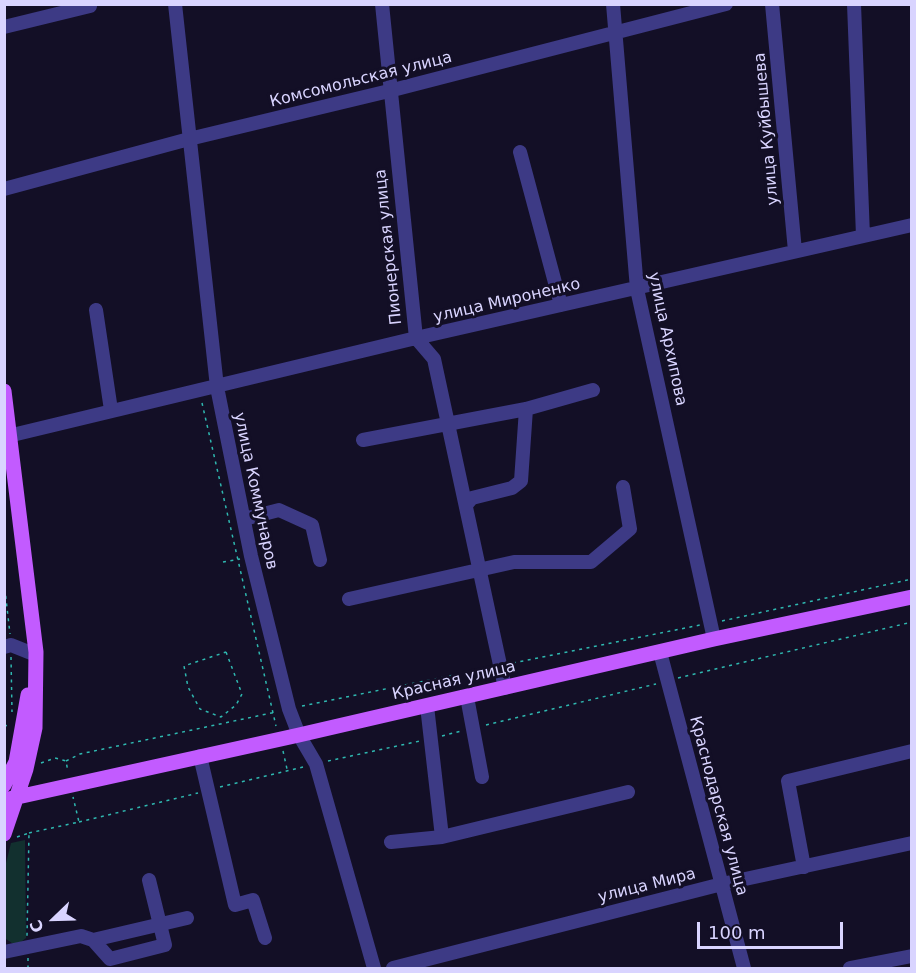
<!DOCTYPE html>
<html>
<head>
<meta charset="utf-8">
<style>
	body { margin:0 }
	#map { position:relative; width:916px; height:973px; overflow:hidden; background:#130f26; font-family:"DejaVu Sans",sans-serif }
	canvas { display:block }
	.frame { position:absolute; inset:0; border:6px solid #d9d4ff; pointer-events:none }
	.north { position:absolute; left:24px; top:889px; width:60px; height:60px; -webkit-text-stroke:4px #130f26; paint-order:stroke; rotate:247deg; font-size:16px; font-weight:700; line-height:24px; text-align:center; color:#d9d4ff }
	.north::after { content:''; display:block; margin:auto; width:21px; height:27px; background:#d9d4ff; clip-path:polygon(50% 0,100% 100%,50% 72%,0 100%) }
	.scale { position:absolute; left:697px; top:922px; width:146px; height:27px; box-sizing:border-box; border:3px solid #d9d4ff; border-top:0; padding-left:8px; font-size:18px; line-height:21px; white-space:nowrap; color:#d9d4ff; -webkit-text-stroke:4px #130f26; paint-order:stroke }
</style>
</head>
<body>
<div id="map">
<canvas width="916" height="973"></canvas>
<div class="frame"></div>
<div class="north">С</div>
<div class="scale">100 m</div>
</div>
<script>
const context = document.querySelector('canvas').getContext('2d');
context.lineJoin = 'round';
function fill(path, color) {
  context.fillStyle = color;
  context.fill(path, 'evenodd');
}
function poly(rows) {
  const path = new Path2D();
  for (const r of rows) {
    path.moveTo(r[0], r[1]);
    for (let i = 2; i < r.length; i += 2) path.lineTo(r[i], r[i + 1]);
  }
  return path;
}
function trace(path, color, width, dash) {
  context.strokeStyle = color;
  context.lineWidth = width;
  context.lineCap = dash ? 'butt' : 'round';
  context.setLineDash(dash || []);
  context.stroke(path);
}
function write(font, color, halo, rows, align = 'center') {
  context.font = font + ' "DejaVu Sans",sans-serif';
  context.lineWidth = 6;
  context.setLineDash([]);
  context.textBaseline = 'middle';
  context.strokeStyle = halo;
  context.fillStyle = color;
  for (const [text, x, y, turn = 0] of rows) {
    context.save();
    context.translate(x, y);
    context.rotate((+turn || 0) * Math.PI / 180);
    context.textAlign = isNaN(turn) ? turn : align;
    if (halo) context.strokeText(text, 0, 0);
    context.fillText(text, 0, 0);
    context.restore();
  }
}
fill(poly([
	[25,840,26,938,16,946,6,939,5,867,11,843]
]), '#12302f');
trace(poly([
	[202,403,276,726],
	[223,562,240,559],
	[4,581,10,634],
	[722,621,912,579],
	[226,652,242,694,236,705,221,717,200,709,188,687,184,666,226,652],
	[11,657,12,712],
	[513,663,700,625],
	[678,678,912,622],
	[302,706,488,668],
	[486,725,656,684],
	[4,726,11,725],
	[442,736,461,731],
	[283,751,287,769],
	[66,761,80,754,276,712],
	[328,761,420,741],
	[41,763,55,758,66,761,68,772],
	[220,787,303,767],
	[79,822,198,793],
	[29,833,79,822,73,797],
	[17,837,29,833,27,936],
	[28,958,28,968]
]), '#2fb8b0', 1.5, [3, 4.5]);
trace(poly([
	[175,4,217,387,251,556,289,709,299,735,316,764,374,968],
	[382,4,416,338,434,359,505,688],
	[613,4,637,289,714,639],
	[772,4,795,251],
	[854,4,863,236],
	[4,27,90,6],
	[520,152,561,305],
	[4,189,189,139,389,91,726,4],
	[96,310,111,410],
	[4,437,416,338,912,225],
	[363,440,526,409,593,390],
	[466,505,472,498,512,488,521,481,526,409],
	[244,519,279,510,312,525,320,560],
	[349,599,514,562,591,562,630,529,623,487],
	[4,647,11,645,31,653],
	[660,652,744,968],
	[467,697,482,777],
	[427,706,442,837],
	[200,756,235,905,253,900,265,938],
	[391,842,442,837,628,792],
	[804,867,788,781,912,751],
	[93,940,187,918],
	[4,952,81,936,93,940,110,959,165,945,149,880],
	[393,968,722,884,912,843],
	[850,968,912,956]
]), '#3d3a85', 14);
trace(poly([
	[4,391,36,652,35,728,26,769,4,834],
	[4,785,16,762,28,695],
	[4,800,299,735,714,639,912,597]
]), '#c25bff', 15);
write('16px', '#d9d4ff', '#130f26', [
	["Комсомольская улица",361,80,-14],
	["улица Куйбышева",767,129,-95],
	["Пионерская улица",389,247,-96],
	["улица Мироненко",507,301,-13],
	["улица Архипова",667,339,78],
	["улица Коммунаров",255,491,78],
	["Красная улица",454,681,-13],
	["Краснодарская улица",718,806,75],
	["улица Мира",647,886,-14]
]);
</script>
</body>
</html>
